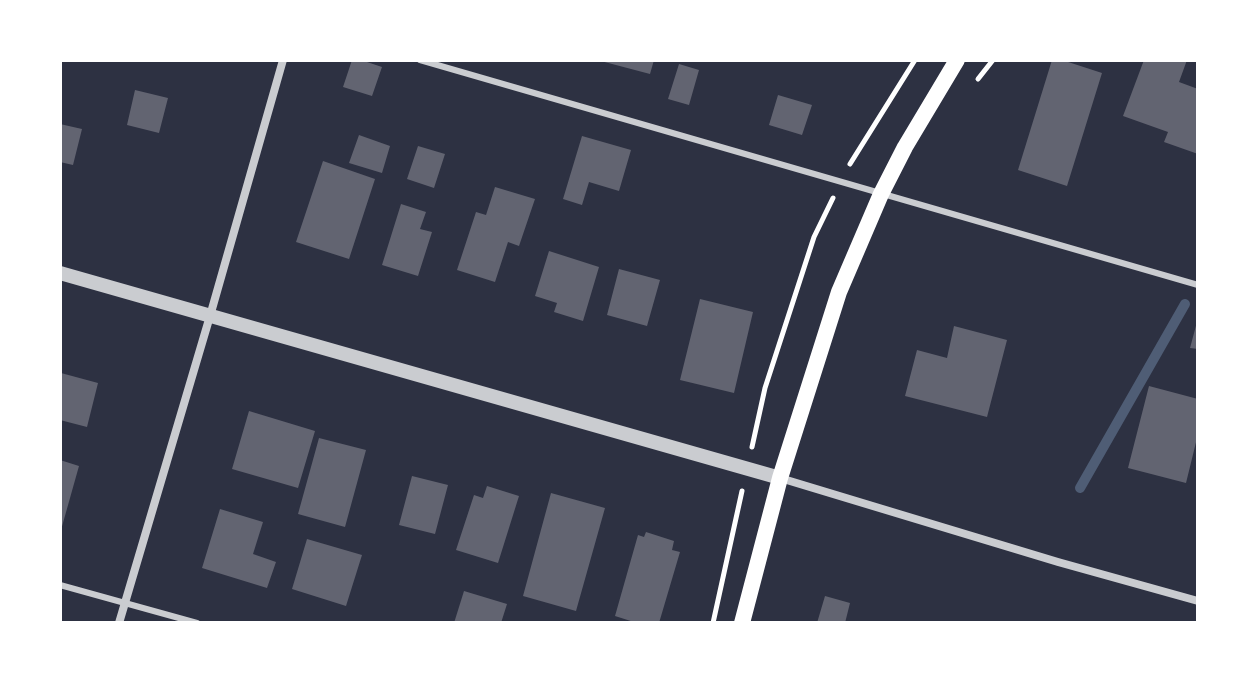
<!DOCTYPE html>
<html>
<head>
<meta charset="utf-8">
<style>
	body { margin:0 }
	#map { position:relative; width:1258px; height:683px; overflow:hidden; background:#2d3142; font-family:Arial,sans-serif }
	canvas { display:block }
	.frame { position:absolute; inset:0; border:62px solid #fff; pointer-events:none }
</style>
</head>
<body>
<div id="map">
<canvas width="1258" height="683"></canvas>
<div class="frame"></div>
</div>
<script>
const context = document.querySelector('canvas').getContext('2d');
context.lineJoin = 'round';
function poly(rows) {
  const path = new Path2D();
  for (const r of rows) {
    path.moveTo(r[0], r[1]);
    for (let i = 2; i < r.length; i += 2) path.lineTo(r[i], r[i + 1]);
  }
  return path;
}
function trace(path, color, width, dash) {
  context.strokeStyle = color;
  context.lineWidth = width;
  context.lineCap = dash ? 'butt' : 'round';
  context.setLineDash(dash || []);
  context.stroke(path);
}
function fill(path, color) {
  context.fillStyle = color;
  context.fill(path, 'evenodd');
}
trace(poly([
	[1080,488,1185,304]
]), '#4f5d75', 10);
fill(poly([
	[352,60,361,60,382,67,372,96,343,87],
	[597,60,654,60,650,74],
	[1052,60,1062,60,1102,73,1067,186,1018,170],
	[1144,60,1187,60,1179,82,1198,89,1198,154,1164,142,1168,132,1123,116],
	[679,64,699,70,689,105,668,99],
	[135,90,168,98,159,133,127,125],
	[778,95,812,105,802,135,769,125],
	[60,124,82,129,73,165,60,162],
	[359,135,390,146,382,173,349,163],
	[582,136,631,150,619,191,589,182,582,205,563,199],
	[418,146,445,154,434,188,407,179],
	[323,161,375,179,349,259,296,242],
	[495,187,535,199,519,246,508,242,495,282,457,270,476,212,486,215],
	[401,204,426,212,420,229,432,232,418,276,382,265],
	[549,251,599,267,583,321,554,312,557,303,535,296],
	[619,269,660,280,647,326,607,315],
	[700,299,753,312,734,393,680,380],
	[1197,322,1198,322,1198,349,1190,348],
	[954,326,1007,340,987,417,905,396,917,350,947,358],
	[61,373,98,383,87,427,60,420],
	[1149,386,1198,399,1198,434,1186,483,1128,468],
	[249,411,315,431,298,488,232,469],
	[319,438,366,450,345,527,298,514],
	[60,460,79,466,61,530,60,530],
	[412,476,448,485,435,534,399,525],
	[487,486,519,496,498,563,456,550,474,495,483,498],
	[551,493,605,508,576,611,523,596],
	[220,509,263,522,253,554,276,562,267,588,202,568],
	[646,532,674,541,672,550,680,552,659,623,637,623,615,616,638,535,644,537],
	[307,539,362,555,346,606,292,589],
	[464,591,507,604,501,623,454,623],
	[825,596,850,603,845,623,817,623]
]), '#626471');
trace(poly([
	[978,79,993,60],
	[850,164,915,60],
	[752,447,765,388,814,237,833,198],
	[713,623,742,491]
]), '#fff', 5);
trace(poly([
	[420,60,1198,285],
	[60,585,197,623]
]), '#caccd0', 6);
trace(poly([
	[780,478,1058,562,1198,601],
	[119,623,210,316,283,60]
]), '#caccd0', 8);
trace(poly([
	[60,273,780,478]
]), '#caccd0', 14);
trace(poly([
	[742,623,780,478,839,292,881,194,905,147,957,60]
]), '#fff', 16);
</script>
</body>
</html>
